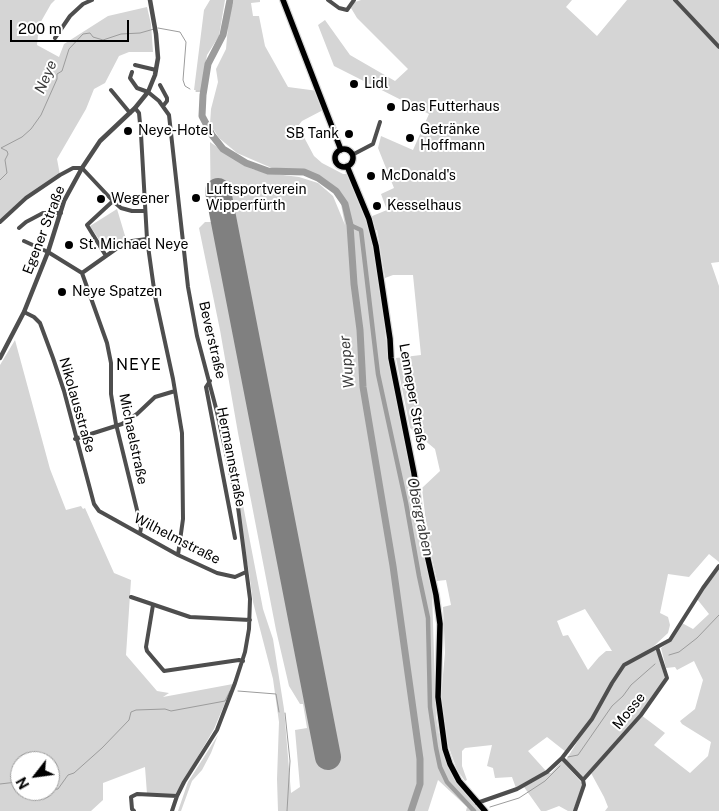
<!DOCTYPE html>
<html>
<head>
<meta charset="utf-8">
<style>
	body { margin:0 }
	#map { position:relative; width:719px; height:811px; overflow:hidden; background:#fff; font-family:"Public Sans",sans-serif }
	canvas { display:block }
	.north { position:absolute; left:10px; top:751px; width:50px; height:50px; box-sizing:border-box; background:#fff; border:1px solid #999; border-radius:50%; rotate:240deg; font-size:14px; font-weight:700; line-height:20px; text-align:center; color:#000 }
	.north::after { content:''; display:block; margin:auto; width:18px; height:22px; background:#000; clip-path:polygon(50% 0,100% 100%,50% 72%,0 100%) }
	.scale { position:absolute; left:10px; top:20px; width:119px; height:22px; box-sizing:border-box; border:2px solid #000; border-top:0; padding-left:6px; font-size:15px; line-height:18px; white-space:nowrap; color:#000; -webkit-text-stroke:4px #fff; paint-order:stroke }
</style>
</head>
<body>
<div id="map">
<canvas width="719" height="811"></canvas>
<div class="north">N</div>
<div class="scale">200 m</div>
</div>
<script>
const context = document.querySelector('canvas').getContext('2d');
context.lineJoin = 'round';
function fill(path, color) {
  context.fillStyle = color;
  context.fill(path, 'evenodd');
}
function poly(rows) {
  const path = new Path2D();
  for (const r of rows) {
    if (r.length === 3) {
      path.moveTo(r[0] + r[2], r[1]);
      path.arc(r[0], r[1], r[2], 0, 2 * Math.PI);
      continue;
    }
    path.moveTo(r[0], r[1]);
    for (let i = 2; i < r.length; i += 2) path.lineTo(r[i], r[i + 1]);
  }
  return path;
}
function trace(path, color, width, dash) {
  context.strokeStyle = color;
  context.lineWidth = width;
  context.lineCap = dash ? 'butt' : 'round';
  context.setLineDash(dash || []);
  context.stroke(path);
}
function write(font, color, halo, rows, align = 'center') {
  context.font = font + ' "Public Sans",sans-serif';
  context.lineWidth = 4;
  context.setLineDash([]);
  context.textBaseline = 'middle';
  context.strokeStyle = halo;
  context.fillStyle = color;
  for (const [text, x, y, turn = 0] of rows) {
    context.save();
    context.translate(x, y);
    context.rotate((+turn || 0) * Math.PI / 180);
    context.textAlign = isNaN(turn) ? turn : align;
    if (halo) context.strokeText(text, 0, 0);
    context.fillText(text, 0, 0);
    context.restore();
  }
}
fill(poly([
	[0,0,55,0,51,4,39,25,37,45,59,57,64,44,108,16,147,7,151,24,153,52,129,52,119,56,105,83,94,89,86,109,57,159,60,175,26,198,0,222],
	[210,0,225,0,219,36,207,55,201,90,194,90,204,10],
	[234,0,260,0,260,2,251,3,253,16,259,16,265,46,288,87,318,91,325,109,302,121,298,126,314,156,322,163,343,174,347,174,365,219,387,210,381,194,394,188,378,148,381,136,413,150,429,114,334,66,318,25,325,20,350,55,395,81,408,69,357,18,351,8,355,2,361,0,572,0,566,7,597,36,627,0,719,0,719,262,711,263,719,286,719,562,709,554,689,577,668,574,660,613,668,617,670,625,668,633,654,646,631,661,653,651,656,650,658,653,665,679,641,715,665,733,654,745,690,773,708,756,711,742,682,724,680,721,695,709,703,680,694,661,677,670,675,667,666,668,661,648,671,641,682,623,693,629,709,614,697,599,719,569,719,811,605,811,608,807,604,797,591,773,583,778,566,760,587,726,566,752,547,737,528,751,546,771,516,788,512,777,495,778,493,768,487,766,492,745,465,748,462,751,462,766,467,780,465,781,457,770,448,745,441,697,445,653,443,607,451,605,446,580,437,581,428,540,422,488,440,471,435,449,410,428,396,358,421,355,413,275,393,275,385,278,377,230,370,232,379,279,388,358,410,463,421,541,432,592,436,716,440,740,447,763,453,776,481,811,466,811,467,807,438,780,428,811,278,811,277,779,279,722,273,679,253,602,249,572,217,412,225,411,263,609,273,639,284,709,291,793,300,787,295,730,307,728,303,704,300,704,289,686,276,630,238,433,220,330,199,228,205,222,211,222,210,142,231,157,252,169,267,173,299,177,318,183,333,196,345,225,338,189,316,177,301,172,281,172,237,153,219,138,210,124,211,109,218,82,216,69,226,49,229,15],
	[585,609,612,651,606,651,599,657,588,670,568,635,563,636,557,621],
	[117,209,126,239,106,250,90,226],
	[15,340,50,469,66,510,81,506,83,509,85,508,114,573,131,580,126,655,157,691,169,693,163,697,233,684,214,729,176,794,147,794,145,767,103,783,103,800,91,811,0,811,0,365],
	[20,761,50,761,50,791,20,791],
	[218,735,211,753,202,770,192,781,181,811,178,811,188,782],
	[562,761,583,784,573,811,568,811,559,806,546,811,541,811,524,787,548,773,551,773]
]), '#d5d5d5');
trace(poly([
	[158,28,180,32,186,42,183,80,185,86,190,89],
	[196,91,204,91],
	[0,180,7,173,5,160,8,154,7,151,1,148,22,137,31,129,41,115,57,79,57,74,62,71,69,49,83,34,90,33,93,37,103,40,121,34,140,33,154,29],
	[669,655,679,652,697,638,719,615],
	[238,691,276,694,279,712],
	[285,713,290,761,287,811],
	[568,757,578,755,612,706,623,696,631,685,655,664],
	[0,784,17,782,20,785],
	[50,788,51,790,58,789,68,775,74,773,102,748,129,720,131,712,136,710,165,709,171,711,225,701,230,691],
	[490,807,519,798,545,781,560,766]
]), '#9c9c9c', 1);
trace(poly([
	[350,225,361,230,378,374,406,503,419,576,428,618,430,707,436,748,440,767,447,782,474,811]
]), '#9c9c9c', 4.5);
trace(poly([
	[230,0,223,35,208,64,203,95,202,116,212,135,223,149,246,163,268,171,304,172,318,178,336,191,345,204,350,225,354,284,360,330,363,387,393,566,420,759,420,784,411,811]
]), '#9c9c9c', 7);
trace(poly([
	[218,191,328,757]
]), '#808080', 26);
const primary = poly([
	[283,0,341,150],
	[344,158,9],
	[347,166,369,219,376,246,390,339,391,358,414,473,424,541,436,595,440,624,438,697,445,749,450,764,459,781,485,811]
]);
trace(primary, '#dbdbdb', 8);
trace(poly([
	[328,0,339,8,347,10,354,0],
	[675,0,719,47],
	[55,38,70,16,83,4,92,0],
	[135,65,156,70],
	[132,72,130,78,137,88,148,92,159,101,169,115,188,287,197,336,217,412,238,507,250,599,249,629,245,652,235,683,217,730,184,782,177,796,172,811],
	[160,85,167,98,167,101,163,106],
	[111,90,130,113],
	[135,108,139,113,141,134,147,239,155,296,173,379,182,433,183,519,178,555],
	[352,155,373,144,380,122],
	[0,222,26,198,60,175,73,168,82,168,113,201,121,208,132,211,145,211],
	[19,228,26,222,43,213,61,213],
	[24,241,48,252,82,273,107,343,111,363,111,394,116,424,138,514,141,528,140,533],
	[106,256,87,225,113,201],
	[82,273,123,244,132,241,147,239],
	[24,312,34,317,40,323,53,358,64,391,94,504,99,511,178,555,217,573,235,577,246,572],
	[210,381,206,387,235,538],
	[75,439,122,424,137,414,155,397,175,391],
	[131,597,190,617,250,620],
	[153,605,146,647,147,651,164,671,239,660,243,661],
	[562,758,583,780,584,785,575,811],
	[583,780,641,715,667,678,657,647],
	[477,803,517,789,547,772,562,758,592,719,612,683,624,665,670,640,703,588,719,566],
	[134,811,132,809,131,797,137,794,177,796]
]), '#4e4e4e', 4);
trace(poly([
	[0,358,24,312,48,252,64,201,82,168,100,141,135,108,148,92,155,75,158,58,156,34,150,0]
]), '#4e4e4e', 4.5);
trace(primary, '#000', 5.5);
for (const [x, y, r, color] of [
	[354,84,5,"#000"],
	[391,107,5,"#000"],
	[128,131,5,"#000"],
	[349,134,5,"#000"],
	[410,138,5,"#000"],
	[371,176,5,"#000"],
	[196,198,5,"#000"],
	[101,199,5,"#000"],
	[377,206,5,"#000"],
	[69,245,5,"#000"],
	[62,292,5,"#000"]
]) {
  const dot = new Path2D();
  dot.arc(x, y, r, 0, 2 * Math.PI);
  context.fillStyle = color;
  context.fill(dot);
  trace(dot, '#fff', 2);
}
write('14px', '#000', '#fff', [
	["Lidl",364,84],
	["Das Futterhaus",401,107],
	["Getränke",420,130],
	["Hoffmann",420,146],
	["Neye-Hotel",138,131],
	["SB Tank",339,134,"right"],
	["McDonald's",381,176],
	["Luftsportverein",206,190],
	["Wipperfürth",206,206],
	["Wegener",111,199],
	["Kesselhaus",387,206],
	["St. Michael Neye",79,245],
	["Neye Spatzen",72,292]
], 'left');
write('14px', '#000', '#fff', [
	["Egener Straße",44,230,-69],
	["Beverstraße",212,340,77],
	["Lenneper Straße",413,397,80],
	["Nikolausstraße",77,405,74],
	["Michaelstraße",133,439,78],
	["Hermannstraße",231,457,79],
	["Wilhelmstraße",177,539,27],
	["Mosse",629,711,-51]
]);
write('italic 15px', '#3d3d3d', '#fff', [
	["Neye",46,77,-67],
	["Wupper",347,362,-95],
	["Obergraben",420,517,78]
]);
context.letterSpacing = '1px';
write('16px', '#000', '#fff', [
	["NEYE",139,365]
]);
context.letterSpacing = '0px';
</script>
</body>
</html>
